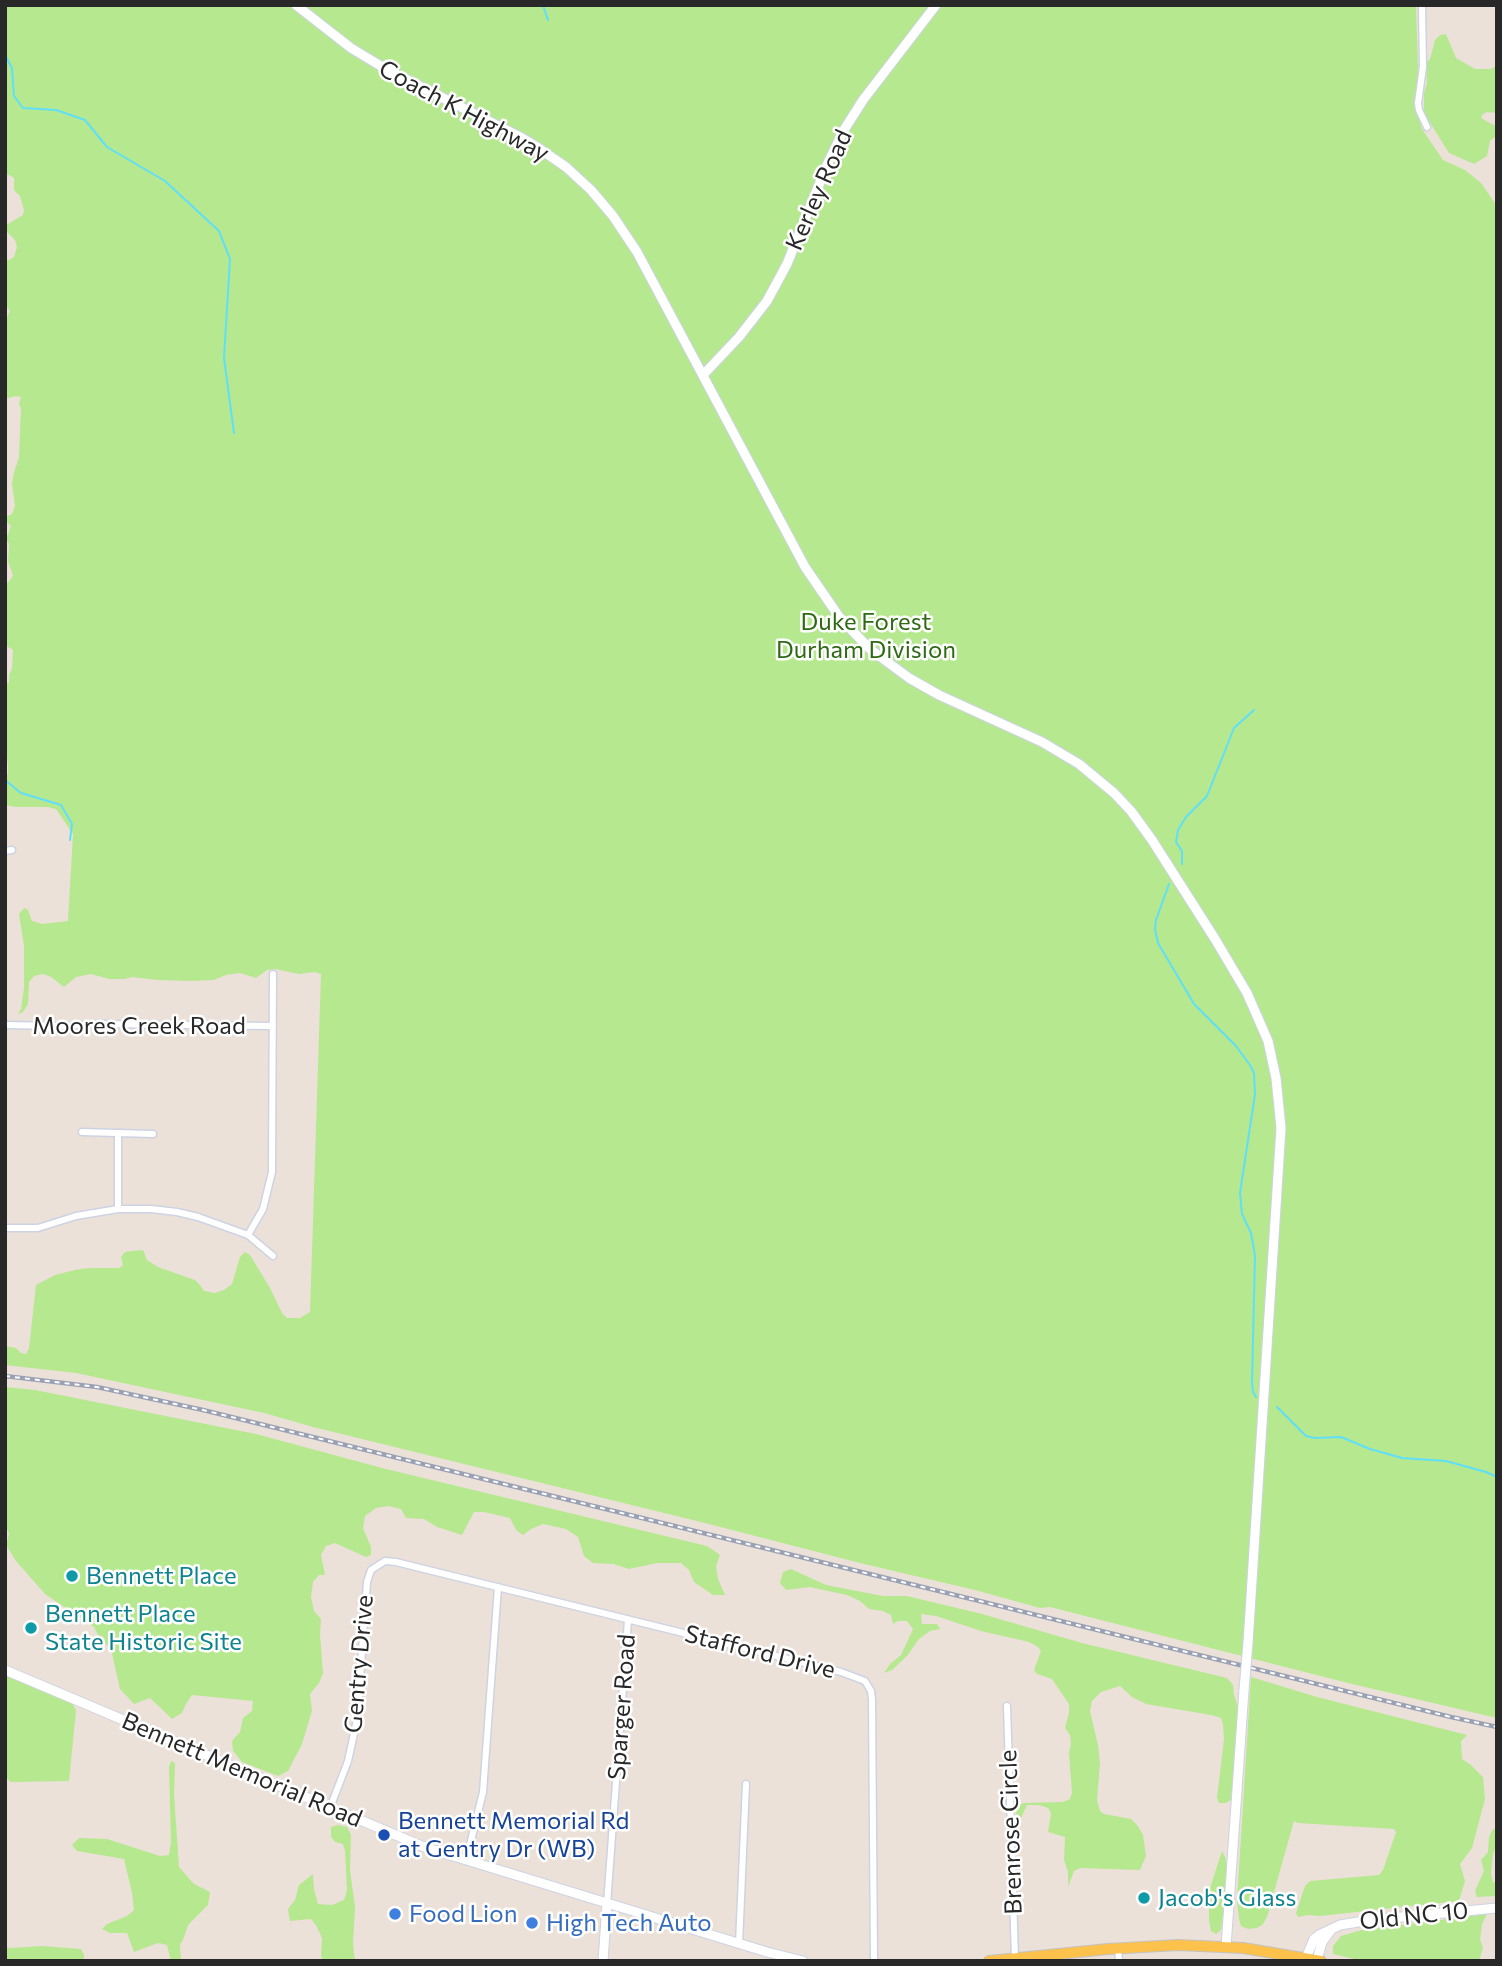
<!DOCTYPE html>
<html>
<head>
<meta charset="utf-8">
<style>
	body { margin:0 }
	#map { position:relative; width:1502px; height:1966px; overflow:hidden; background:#ece1d8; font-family:Commissioner,sans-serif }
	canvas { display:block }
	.frame { position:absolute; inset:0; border:7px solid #282828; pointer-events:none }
</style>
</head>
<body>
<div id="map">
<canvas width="1502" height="1966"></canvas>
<div class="frame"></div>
</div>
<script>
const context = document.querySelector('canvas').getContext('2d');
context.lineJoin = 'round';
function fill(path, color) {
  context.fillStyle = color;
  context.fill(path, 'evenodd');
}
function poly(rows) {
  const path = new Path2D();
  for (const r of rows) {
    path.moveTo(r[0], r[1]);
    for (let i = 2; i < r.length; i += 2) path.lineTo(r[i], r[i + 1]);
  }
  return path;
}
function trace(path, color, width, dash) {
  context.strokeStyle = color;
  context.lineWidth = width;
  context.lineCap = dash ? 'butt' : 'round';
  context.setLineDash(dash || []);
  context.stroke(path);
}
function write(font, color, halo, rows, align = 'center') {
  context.font = font + ' Commissioner,sans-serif';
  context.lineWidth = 5;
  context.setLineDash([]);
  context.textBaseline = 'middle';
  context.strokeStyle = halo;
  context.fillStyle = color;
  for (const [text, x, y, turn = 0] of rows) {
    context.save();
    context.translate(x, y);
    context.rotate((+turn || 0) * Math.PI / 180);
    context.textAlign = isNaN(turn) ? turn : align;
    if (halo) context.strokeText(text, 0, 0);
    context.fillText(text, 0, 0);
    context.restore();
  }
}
fill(poly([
	[5,5,1416,5,1418,68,1416,109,1422,129,1443,160,1465,170,1481,183,1497,206,1497,1718,1348,1683,1050,1607,1040,1608,975,1590,864,1564,705,1523,313,1427,264,1413,76,1373,5,1365,5,1346,16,1348,21,1353,26,1354,29,1348,36,1285,55,1275,75,1270,89,1268,119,1268,123,1265,121,1257,125,1252,132,1251,143,1250,147,1260,158,1267,195,1280,200,1285,204,1291,215,1293,224,1290,232,1284,240,1257,245,1252,250,1255,270,1288,282,1313,287,1318,300,1318,310,1312,321,974,315,972,299,974,275,969,267,970,256,978,240,973,226,975,213,980,190,981,158,980,132,977,125,979,109,979,91,974,76,977,64,987,51,977,43,974,34,976,29,982,28,1004,23,1012,18,1014,21,1009,24,988,24,946,19,914,24,908,28,910,32,921,42,924,68,921,73,834,56,809,47,807,16,807,5,805,5,776,8,774,8,765,5,741,5,682,9,683,9,675,12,668,13,650,5,645,5,586,13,576,8,561,9,544,6,539,11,526,5,520,5,517,12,514,15,506,12,484,14,472,19,458,21,408,19,404,21,397,16,396,5,399,5,323,10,310,5,307,5,259,9,260,14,257,17,247,15,240,5,230,6,225,23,215,24,210,20,196,14,190,14,178,9,175,5,175],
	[1446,34,1456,58,1475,69,1490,69,1497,66,1497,113,1487,112,1483,114,1481,118,1497,127,1497,135,1490,141,1487,156,1474,164,1449,153,1424,113,1424,93,1427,83,1426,63,1430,59,1435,40,1440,35],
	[5,1387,35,1390,256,1434,386,1469,707,1546,720,1555,716,1566,718,1579,725,1595,713,1595,694,1582,689,1570,681,1563,657,1563,629,1569,613,1564,593,1563,584,1556,578,1537,566,1529,543,1524,531,1529,523,1535,516,1530,510,1518,484,1512,474,1512,462,1535,437,1527,424,1519,406,1518,401,1509,389,1506,376,1508,365,1516,363,1528,371,1547,371,1555,366,1557,335,1543,326,1546,321,1555,325,1575,319,1575,313,1582,311,1597,314,1611,321,1619,320,1635,323,1673,319,1683,310,1694,312,1711,302,1744,288,1771,278,1776,242,1762,233,1751,232,1741,240,1732,243,1718,252,1711,253,1701,192,1695,186,1704,182,1713,172,1719,150,1698,134,1704,120,1689,111,1649,99,1637,94,1627,45,1594,16,1561,6,1545,9,1534,5,1523],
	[791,1569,826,1585,883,1596,907,1596,982,1614,1082,1643,1227,1678,1233,1685,1234,1695,1239,1709,1231,1800,1226,1803,1219,1803,1217,1798,1224,1739,1223,1725,1221,1718,1211,1715,1146,1704,1132,1697,1120,1686,1101,1692,1092,1701,1090,1711,1098,1745,1100,1763,1097,1800,1100,1811,1104,1814,1131,1819,1138,1826,1143,1835,1146,1856,1140,1870,1080,1868,1074,1871,1068,1887,1068,1872,1064,1860,1065,1837,1048,1832,1051,1813,1048,1808,1039,1805,1027,1805,1021,1818,1016,1813,1017,1805,1024,1803,1063,1802,1070,1799,1072,1793,1069,1753,1071,1743,1070,1735,1065,1728,1069,1713,1069,1704,1052,1679,1037,1674,1034,1670,1041,1651,1038,1647,1029,1642,981,1631,936,1616,921,1614,922,1624,937,1624,940,1629,930,1631,919,1639,907,1656,892,1670,884,1673,890,1664,901,1655,913,1629,907,1621,898,1621,893,1624,891,1615,883,1611,869,1609,860,1601,847,1595,810,1587,786,1590,780,1583,783,1572],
	[5,1674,57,1694,73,1704,76,1711,69,1781,10,1782,5,1775],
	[1251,1677,1317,1697,1467,1735,1461,1741,1462,1759,1471,1765,1483,1777,1485,1799,1472,1848,1460,1864,1465,1881,1459,1901,1320,1916,1308,1915,1298,1917,1296,1913,1305,1886,1310,1881,1379,1875,1383,1870,1396,1832,1394,1829,1298,1823,1294,1821,1267,1917,1263,1924,1257,1928,1248,1929,1241,1926,1239,1919,1237,1901],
	[171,1761,175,1763,174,1794,179,1867,194,1884,210,1892,208,1905,188,1925,183,1940,180,1944,181,1961,171,1961,167,1945,158,1943,134,1952,127,1933,110,1933,102,1929,107,1924,127,1916,134,1910,132,1893,124,1859,77,1851,72,1845,79,1838,107,1839,160,1856,169,1855,171,1843,169,1767],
	[338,1825,347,1827,351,1835,350,1870,355,1907,353,1944,355,1961,323,1961,321,1956,322,1938,316,1925,311,1919,290,1921,288,1909,295,1900,299,1885,313,1874,314,1889,318,1904,332,1905,344,1900,347,1890,345,1851,343,1844,335,1842,331,1837,331,1827],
	[1493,1829,1497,1829,1497,1844,1493,1854,1491,1873,1493,1882,1497,1883,1497,1896,1477,1897,1475,1891,1484,1871,1481,1860,1488,1852,1489,1837],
	[1222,1851,1226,1859,1226,1889,1221,1930,1216,1934,1211,1931,1209,1920,1209,1891],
	[1487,1914,1482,1924,1480,1940,1483,1947,1479,1961,1363,1961,1333,1954,1333,1946,1341,1936,1362,1930],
	[42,1946,81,1949,84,1955,84,1961,5,1961,5,1947,11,1948]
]), '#b6e88f');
trace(poly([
	[543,5,548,20],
	[5,55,12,68,14,96,23,108,56,110,85,120,107,147,165,181,219,231,230,259,224,358,234,433],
	[5,780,21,793,61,805,72,824,70,840],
	[1182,864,1182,851,1176,842,1178,830,1186,817,1207,796,1234,728,1254,710],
	[1169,884,1156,920,1155,929,1158,943,1194,1004,1236,1046,1250,1065,1254,1073,1255,1094,1240,1193,1242,1214,1251,1233,1255,1256,1252,1383,1253,1392,1256,1397],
	[1277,1407,1306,1436,1315,1438,1341,1437,1370,1449,1402,1458,1446,1461,1486,1472,1497,1477]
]), '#60dff9', 2);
const street = poly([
	[1422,5,1423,67,1418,103,1419,110,1427,127],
	[5,851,12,850],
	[5,1025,60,1026,97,1024,273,1026],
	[82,1132,153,1134],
	[118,1133,118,1209],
	[5,1228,38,1228,76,1216,118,1209,151,1209,177,1212,198,1217,248,1235,273,1256],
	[248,1235,263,1209,272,1172,273,974],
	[1007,1706,1015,1958],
	[330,1808,348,1761,357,1720,367,1582,371,1570,385,1561,396,1562,841,1672,865,1681,871,1691,872,1699,874,1961],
	[466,1861,483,1792,498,1587],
	[607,1904,628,1620],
	[739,1944,746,1784],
	[1118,1948,1119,1961]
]);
const secondary = poly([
	[296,5,351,48,384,68,522,138,537,147,566,167,591,190,613,216,637,252,805,567,840,618,870,649,909,678,939,695,1042,742,1079,764,1114,793,1131,811,1152,840,1215,939,1247,993,1268,1041,1276,1078,1281,1128,1248,1643],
	[703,375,739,337,767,301,787,264,827,165,844,130,863,100,936,5],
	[5,1670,424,1847,767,1952,803,1961],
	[1226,1947,1244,1690],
	[1306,1958,1314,1939,1319,1935,1340,1925,1370,1920,1497,1908],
	[1317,1960,1322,1942,1331,1930],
	[603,1961,607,1904]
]);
const primary = poly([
	[989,1961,1108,1949,1178,1945,1243,1948,1321,1961]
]);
trace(street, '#cdd3e3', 9);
trace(secondary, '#cdd3e3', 11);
trace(primary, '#c3c3c3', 12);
trace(street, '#fff', 6);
trace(secondary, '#fff', 9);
trace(primary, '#fcc24c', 10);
const rail = poly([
	[5,1376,97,1387,203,1410,1451,1717,1497,1727]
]);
trace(rail, '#9aa1b4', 4.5);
trace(rail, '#fff', 2, [5]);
const secondaryBridge = poly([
	[1244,1690,1248,1643]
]);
trace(secondaryBridge, '#cdd3e3', 11, []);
trace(secondaryBridge, '#fff', 9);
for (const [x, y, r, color] of [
	[72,1576,7,"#0f9aa8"],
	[31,1628,7,"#0f9aa8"],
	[384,1835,7,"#1a4fb4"],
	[1144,1898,7,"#0f9aa8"],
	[395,1914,7,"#3f7fe0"],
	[532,1923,7,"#3f7fe0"]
]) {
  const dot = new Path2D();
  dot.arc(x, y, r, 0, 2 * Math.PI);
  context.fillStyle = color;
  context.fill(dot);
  trace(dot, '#fff', 2.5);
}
write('24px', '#282828', '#fff', [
	["Coach K Highway",464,111,28],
	["Kerley Road",819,190,-66],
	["Moores Creek Road",139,1026],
	["Stafford Drive",760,1652,14],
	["Gentry Drive",359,1664,-85],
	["Sparger Road",622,1707,-86],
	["Bennett Memorial Road",242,1770,23],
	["Brenrose Circle",1011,1832,-92],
	["Old NC 10",1414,1916,-6]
]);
write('24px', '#2d6a13', '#fff', [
	["Duke Forest",866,622],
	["Durham Division",866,650]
]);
write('24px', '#0d838f', '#fff', [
	["Bennett Place",86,1576],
	["Bennett Place",45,1614],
	["State Historic Site",45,1642],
	["Jacob's Glass",1158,1898]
], 'left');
write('24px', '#164399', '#fff', [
	["Bennett Memorial Rd",398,1821],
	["at Gentry Dr (WB)",398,1849]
], 'left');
write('24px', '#366cbe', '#fff', [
	["Food Lion",409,1914],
	["High Tech Auto",546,1923]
], 'left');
</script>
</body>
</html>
